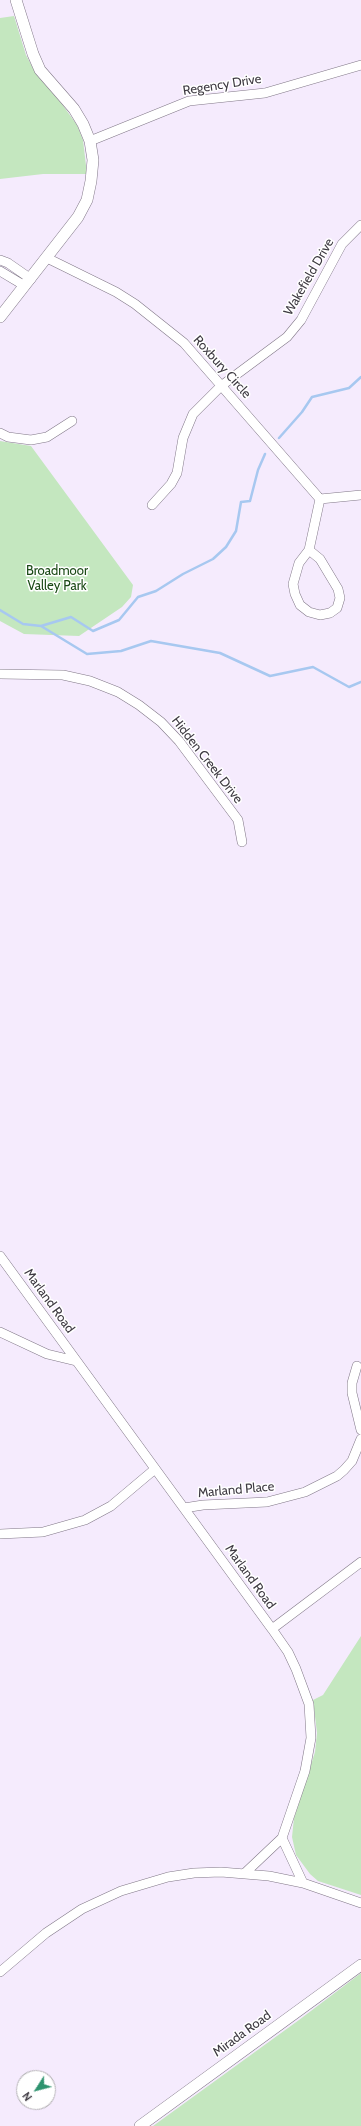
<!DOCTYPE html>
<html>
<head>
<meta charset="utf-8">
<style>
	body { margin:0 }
	#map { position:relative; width:361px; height:2126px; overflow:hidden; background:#f5ebfd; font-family:Cabin,sans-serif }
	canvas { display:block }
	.north { position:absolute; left:16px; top:2070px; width:40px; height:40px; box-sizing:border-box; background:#fff; border:1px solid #b2b0b3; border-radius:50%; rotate:234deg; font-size:11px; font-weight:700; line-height:16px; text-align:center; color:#3e3a42 }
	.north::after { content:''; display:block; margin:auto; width:14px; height:18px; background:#2e936f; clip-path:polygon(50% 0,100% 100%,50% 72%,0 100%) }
</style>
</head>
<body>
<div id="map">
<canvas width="361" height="2126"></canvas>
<div class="north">N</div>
</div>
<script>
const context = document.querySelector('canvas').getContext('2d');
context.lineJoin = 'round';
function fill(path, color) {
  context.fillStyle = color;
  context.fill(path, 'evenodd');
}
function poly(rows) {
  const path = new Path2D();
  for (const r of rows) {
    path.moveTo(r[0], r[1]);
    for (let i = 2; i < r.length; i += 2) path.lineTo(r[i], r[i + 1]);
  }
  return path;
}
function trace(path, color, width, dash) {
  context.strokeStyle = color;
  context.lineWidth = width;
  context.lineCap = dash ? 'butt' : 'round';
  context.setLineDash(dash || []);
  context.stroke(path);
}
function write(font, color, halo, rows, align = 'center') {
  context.font = font + ' Cabin,sans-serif';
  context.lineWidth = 3;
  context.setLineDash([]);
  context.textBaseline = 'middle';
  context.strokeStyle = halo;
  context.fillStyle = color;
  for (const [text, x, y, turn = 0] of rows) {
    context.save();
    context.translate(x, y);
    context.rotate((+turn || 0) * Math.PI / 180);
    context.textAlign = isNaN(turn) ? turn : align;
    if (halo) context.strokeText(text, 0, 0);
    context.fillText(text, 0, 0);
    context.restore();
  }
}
fill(poly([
	[14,16,26,55,36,74,62,104,77,125,83,140,87,174,43,174,0,179,0,18],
	[0,441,31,446,133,585,131,597,122,607,79,636,24,634,0,621],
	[361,1636,361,1895,318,1881,310,1874,296,1855,292,1837,294,1818,315,1752,317,1733,313,1700,323,1695],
	[361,1973,361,2126,153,2126,299,2020]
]), '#c4e7bf');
trace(poly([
	[279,438,302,412,312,397,349,388,361,377],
	[0,610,23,624,41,626,87,654,121,651,151,641,220,653,270,676,313,667,349,687,361,682],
	[41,626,71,617,93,631,119,620,138,597,156,591,183,574,213,559,226,547,236,531,241,502,250,501,258,470,265,454]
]), '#a7c8f0', 2.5);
const minor = poly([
	[90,141,189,101,265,93,361,65],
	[47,258,116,292,135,304,184,343,320,499,361,495],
	[0,260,8,263,31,279],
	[0,271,25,286],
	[0,433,8,437,31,440,47,437,72,421],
	[152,505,171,484,177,473,183,438,193,414,221,386,287,337,301,320,342,244,361,225],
	[309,550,320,559,338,589,340,598,337,608,330,613,320,615,309,612,300,605,295,594,293,584,299,563,309,550],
	[309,550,320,499],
	[0,674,63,675,90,681,118,692,139,705,161,722,179,741,238,820,242,842],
	[0,1256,272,1629,288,1652,296,1669,309,1704,311,1738,305,1771,282,1838],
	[0,1332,47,1354,76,1361],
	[357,1366,352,1383,352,1393,361,1430],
	[184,1508,203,1505,267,1502,305,1492,337,1476,344,1470,352,1461,361,1439],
	[0,1534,43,1532,85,1520,111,1506,155,1469],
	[272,1629,361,1562],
	[282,1838,303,1883],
	[245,1873,282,1838],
	[0,1972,46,1933,82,1909,121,1891,168,1877,194,1873,221,1872,269,1876,303,1883,361,1903]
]);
const tertiary = poly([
	[0,317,78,217,87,200,91,181,93,160,90,141,83,124,74,109,40,70,33,54,16,0],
	[140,2126,361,1965]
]);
trace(minor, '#807787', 10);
trace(tertiary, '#807787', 12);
trace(minor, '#fff', 9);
trace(tertiary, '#fff', 11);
write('13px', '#3e3a42', '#fff', [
	["Regency Drive",222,85,-9],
	["Wakefield Drive",309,277,-60],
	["Roxbury Circle",222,367,48],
	["Hidden Creek Drive",207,760,52],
	["Marland Road",49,1301,54],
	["Marland Place",236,1490,-5],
	["Marland Road",250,1577,54],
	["Mirada Road",242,2034,-36]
]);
write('13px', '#1b4a16', '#fff', [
	["Broadmoor",57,571],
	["Valley Park",57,586]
]);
</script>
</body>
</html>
